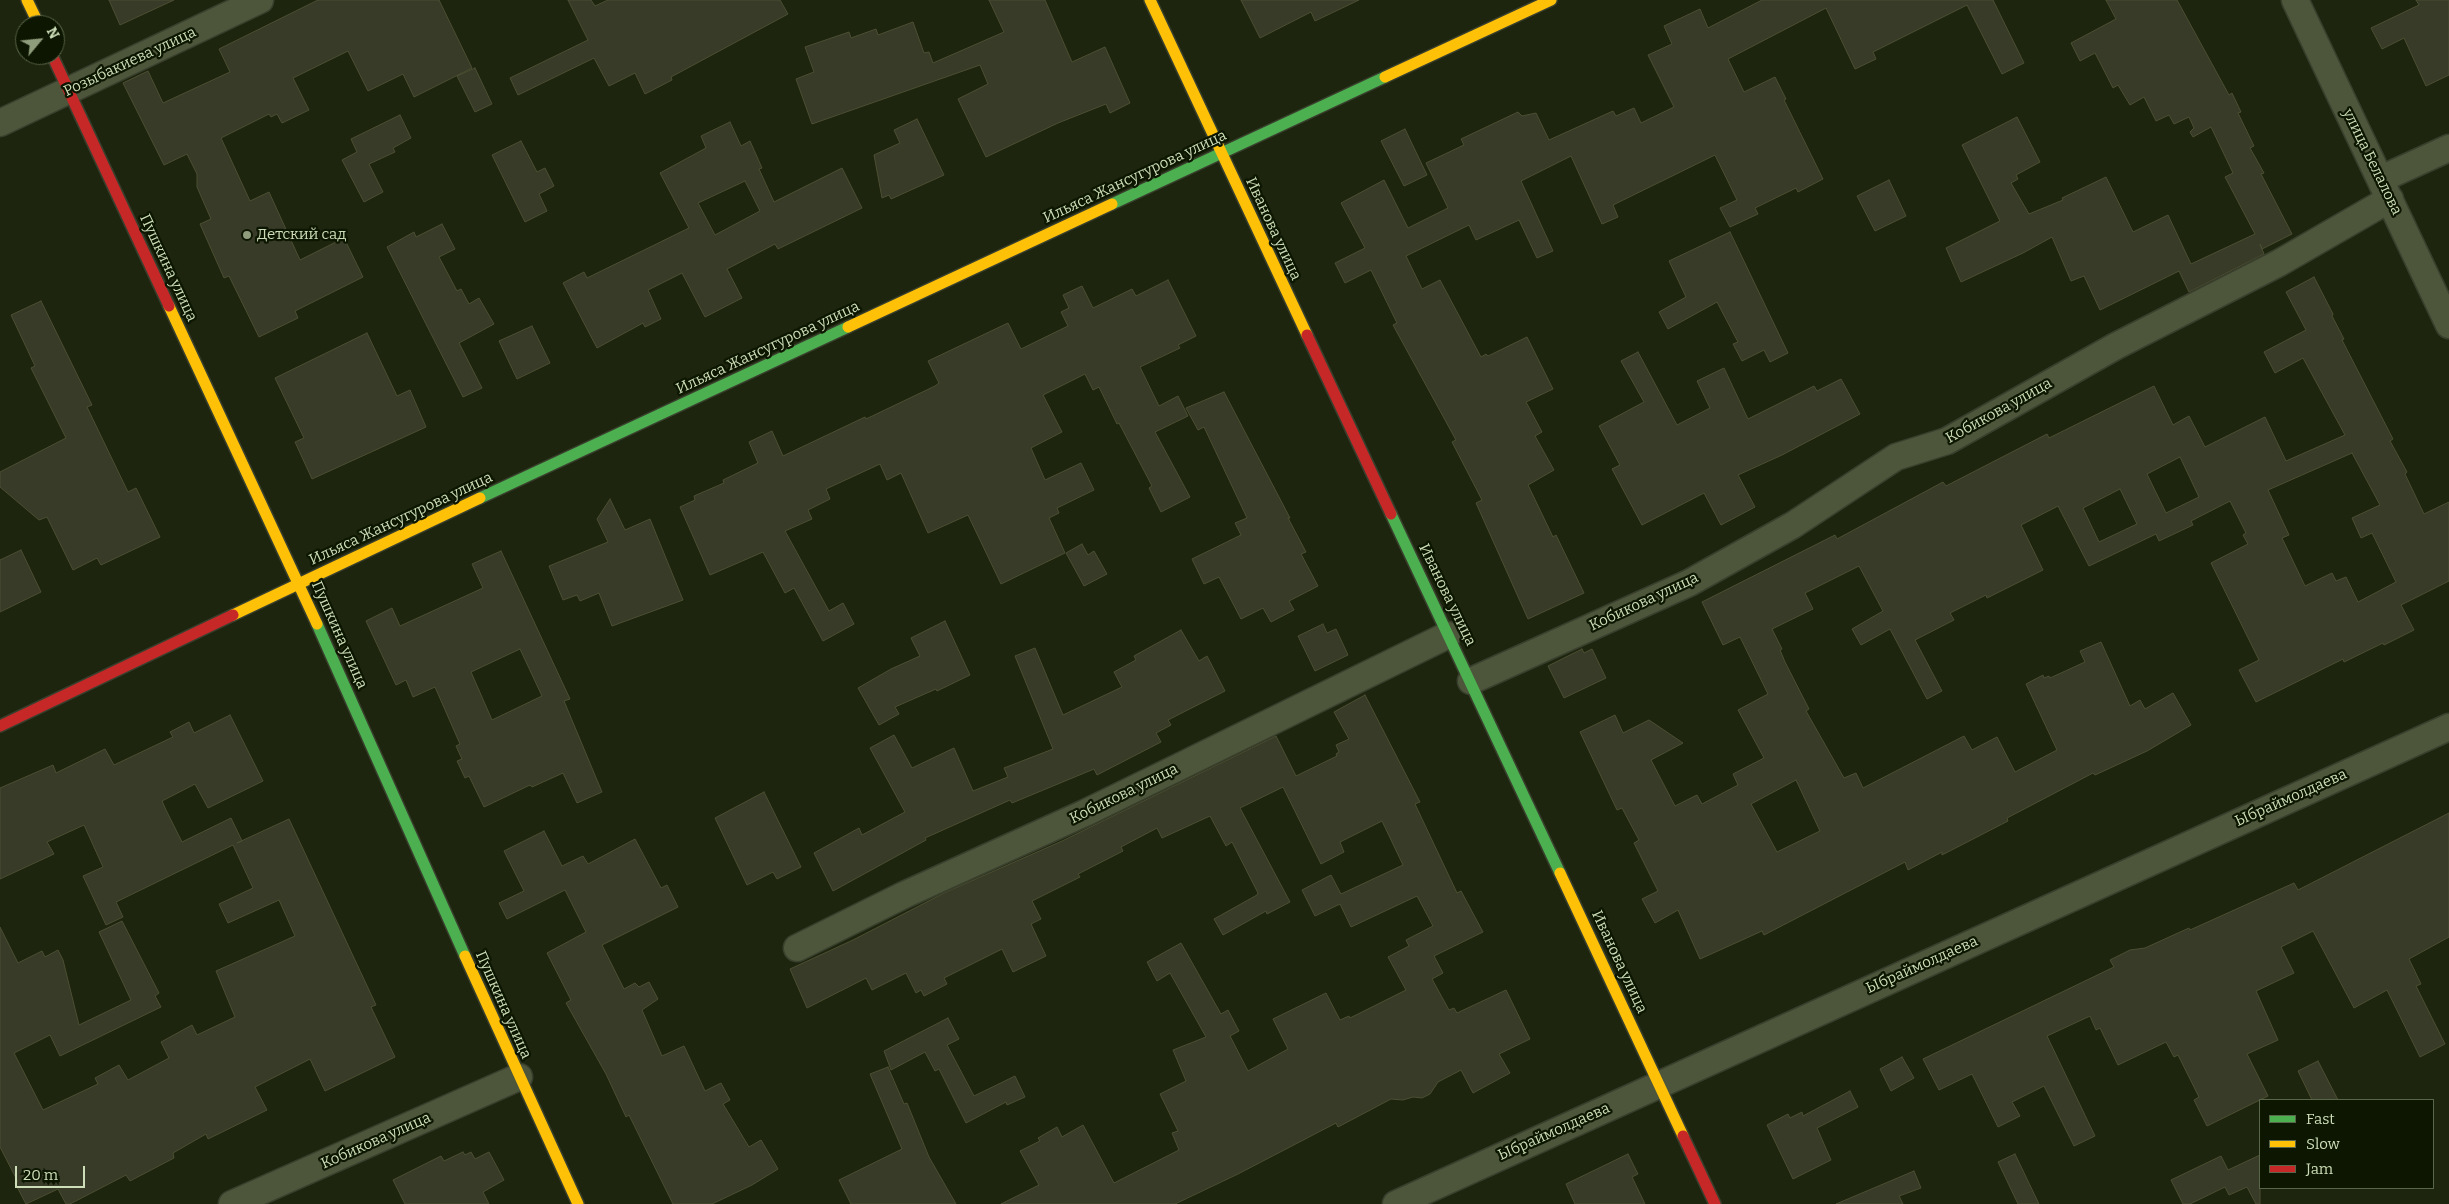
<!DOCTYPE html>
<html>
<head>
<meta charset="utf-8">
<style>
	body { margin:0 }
	#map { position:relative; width:2449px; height:1204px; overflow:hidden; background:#1e250e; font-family:Bitter,serif }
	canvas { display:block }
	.legend { position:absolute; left:2259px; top:1099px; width:175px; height:90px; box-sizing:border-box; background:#0c1600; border:1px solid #596649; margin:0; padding:6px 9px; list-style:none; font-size:15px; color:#cdddb7 }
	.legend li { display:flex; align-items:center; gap:10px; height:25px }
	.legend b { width:25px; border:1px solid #596649 }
	.north { position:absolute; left:15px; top:15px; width:50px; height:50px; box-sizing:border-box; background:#0c1600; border:1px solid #596649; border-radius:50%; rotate:62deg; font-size:14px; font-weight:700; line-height:20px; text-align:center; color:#cdddb7 }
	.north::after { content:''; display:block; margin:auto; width:18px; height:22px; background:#909d7c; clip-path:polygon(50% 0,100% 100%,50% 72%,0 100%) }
	.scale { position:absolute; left:15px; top:1166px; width:70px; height:22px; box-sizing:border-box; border:2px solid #cdddb7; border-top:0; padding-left:6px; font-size:15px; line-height:18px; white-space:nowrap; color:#cdddb7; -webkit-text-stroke:4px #0c1600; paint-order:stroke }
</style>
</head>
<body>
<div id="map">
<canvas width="2449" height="1204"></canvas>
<ul class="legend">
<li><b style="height:6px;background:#4caf50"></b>Fast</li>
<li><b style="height:6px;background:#ffc107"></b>Slow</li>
<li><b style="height:6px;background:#c62828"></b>Jam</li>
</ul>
<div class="north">N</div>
<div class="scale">20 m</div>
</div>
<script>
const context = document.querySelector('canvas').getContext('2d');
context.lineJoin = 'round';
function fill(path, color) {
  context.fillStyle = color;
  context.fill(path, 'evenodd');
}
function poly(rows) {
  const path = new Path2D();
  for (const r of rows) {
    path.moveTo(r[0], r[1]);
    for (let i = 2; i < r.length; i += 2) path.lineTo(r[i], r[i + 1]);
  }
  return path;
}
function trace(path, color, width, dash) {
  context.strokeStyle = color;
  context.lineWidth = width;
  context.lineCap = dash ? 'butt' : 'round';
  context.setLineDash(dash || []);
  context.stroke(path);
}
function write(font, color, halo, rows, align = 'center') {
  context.font = font + ' Bitter,serif';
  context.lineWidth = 4.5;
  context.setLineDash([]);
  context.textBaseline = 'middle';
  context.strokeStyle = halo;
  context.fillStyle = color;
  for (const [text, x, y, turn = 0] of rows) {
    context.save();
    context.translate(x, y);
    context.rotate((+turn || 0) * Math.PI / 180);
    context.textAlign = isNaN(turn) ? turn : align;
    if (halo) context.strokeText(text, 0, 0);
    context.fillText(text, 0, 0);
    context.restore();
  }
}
const building = poly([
	[109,0,174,0,120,25,109,0],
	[318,0,439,0,472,68,414,97,403,74,368,91,348,51,293,78,309,110,282,123,277,114,271,117,269,114,221,138,250,201,269,192,300,260,344,238,363,277,295,311,298,318,259,337,229,276,224,278,200,224,211,219,197,187,197,174,187,154,164,165,123,83,148,71,163,103,230,72,219,49,318,0],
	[568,0,591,0,595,6,608,0,780,0,788,14,671,77,672,80,645,94,635,73,609,86,594,58,518,95,510,78,588,40,568,0],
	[989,0,1045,0,1072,62,1105,47,1130,103,1110,113,1106,104,1058,123,986,157,958,99,988,84,980,65,812,124,796,79,814,72,805,47,849,32,851,38,876,29,878,35,913,22,924,53,929,52,933,63,1004,32,989,0],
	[1241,0,1359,0,1315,21,1311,12,1260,38,1241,0],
	[1762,0,1993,0,2024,63,2002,74,1967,5,1873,52,1876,59,1855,69,1826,8,1728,59,1744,92,1775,77,1786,99,1784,100,1823,179,1798,192,1796,188,1755,208,1758,214,1730,227,1720,208,1737,200,1715,155,1613,205,1618,217,1602,224,1571,156,1521,181,1553,251,1537,258,1519,220,1476,240,1469,225,1406,256,1422,289,1440,280,1481,357,1486,354,1488,356,1527,337,1553,389,1526,402,1542,432,1535,436,1554,470,1528,485,1553,537,1556,535,1584,593,1528,619,1476,503,1482,500,1452,442,1456,440,1393,325,1397,323,1371,270,1345,283,1335,263,1365,248,1341,203,1384,180,1408,228,1448,208,1426,163,1464,145,1461,139,1518,112,1522,116,1536,113,1549,140,1613,111,1616,116,1634,108,1641,123,1674,107,1648,55,1672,44,1664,26,1700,9,1708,28,1762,0],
	[2106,0,2177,0,2229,95,2232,93,2241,112,2238,113,2254,146,2250,148,2264,173,2261,174,2292,234,2262,249,2260,244,2264,254,2189,292,2179,271,2100,310,2084,276,2071,281,2052,237,2023,253,1961,282,1946,248,2000,221,1962,145,2017,117,2040,162,2016,175,2018,179,2011,183,2029,214,2063,200,2062,198,2106,177,2133,232,2168,215,2191,264,2255,234,2225,177,2233,173,2211,127,2193,137,2190,132,2194,128,2189,117,2174,124,2169,115,2156,121,2144,97,2130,105,2118,85,2113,88,2095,53,2080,61,2071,43,2116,19,2106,0],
	[2416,0,2449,0,2449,75,2426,86,2404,38,2382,49,2371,28,2419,5,2416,0],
	[475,68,492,104,475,112,457,76,475,68],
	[400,115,411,138,393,148,395,152,369,164,383,192,364,202,342,160,357,152,351,139,400,115],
	[917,119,944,175,891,199,889,195,882,198,874,155,900,143,894,130,917,119],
	[730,122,741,146,750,141,762,168,759,169,774,202,842,168,862,208,778,249,775,244,727,269,742,298,705,317,682,273,648,290,661,319,645,327,643,323,597,348,563,283,584,272,587,278,689,228,660,173,706,148,701,136,730,122],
	[745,181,760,211,715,235,698,203,745,181],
	[1405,129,1427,175,1404,186,1381,141,1405,129],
	[521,141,537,172,545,168,554,186,539,194,547,211,525,222,492,155,521,141],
	[1889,180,1906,216,1875,231,1857,196,1889,180],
	[442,224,455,249,439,257,457,291,461,289,469,304,479,298,494,324,459,343,482,388,463,397,387,247,414,232,416,237,442,224],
	[1730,232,1788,353,1770,362,1764,350,1742,361,1733,344,1738,342,1717,302,1668,329,1659,312,1686,297,1669,261,1730,232],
	[2314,277,2333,314,2332,316,2344,339,2342,340,2393,439,2390,441,2407,472,2405,474,2424,514,2449,502,2449,581,2401,605,2414,630,2384,645,2383,643,2344,662,2343,659,2256,702,2239,670,2259,660,2211,563,2248,544,2243,535,2246,533,2230,501,2191,521,2193,525,2159,541,2156,534,2089,566,2058,506,2021,525,2043,570,1987,598,1986,595,1950,613,1954,620,1915,640,1942,691,1927,699,1890,629,1861,645,1852,629,1883,611,1859,566,1805,593,1813,609,1772,629,1782,649,1780,650,1785,662,1809,709,1806,711,1844,778,1856,773,1863,788,1964,736,1972,750,1997,737,2015,772,2057,750,2026,684,2043,675,2044,678,2049,676,2050,678,2085,662,2080,651,2101,642,2130,706,2140,700,2145,709,2173,693,2191,725,2147,751,2095,775,2093,773,2007,818,2008,821,1942,855,1942,852,1908,870,1905,862,1764,935,1762,931,1700,959,1678,910,1655,923,1642,899,1658,891,1634,843,1639,840,1622,808,1617,810,1580,732,1615,715,1623,733,1649,720,1683,743,1651,760,1675,806,1697,795,1702,804,1738,785,1733,774,1764,758,1738,710,1768,694,1740,637,1723,645,1702,602,1835,535,1837,539,1943,482,1946,486,2047,434,2049,438,2154,386,2173,425,2189,416,2205,447,2265,417,2286,461,2345,435,2303,358,2275,373,2264,352,2306,330,2286,292,2314,277],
	[2352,453,2380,505,2352,518,2361,538,2372,533,2396,582,2358,602,2346,577,2336,581,2332,573,2305,586,2282,538,2289,535,2268,490,2352,453],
	[2180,457,2199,497,2166,513,2147,474,2180,457],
	[2120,489,2137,524,2099,542,2083,508,2120,489],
	[1796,780,1820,831,1777,852,1751,804,1796,780],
	[1168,280,1196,336,1178,345,1180,348,1140,367,1159,406,1178,396,1188,416,1155,432,1190,497,1161,512,1149,488,1152,486,1119,423,1117,424,1099,387,1093,390,1085,374,1043,395,1062,432,1031,448,1045,480,1081,463,1094,490,1057,508,1059,513,1049,518,1065,553,1001,584,968,515,928,533,901,473,887,480,880,464,826,489,830,499,808,510,812,519,785,531,829,611,843,603,854,624,823,641,794,588,785,593,763,552,710,575,680,507,695,500,694,496,724,483,723,480,758,463,749,442,772,431,783,456,865,417,866,419,935,386,939,383,928,361,1008,323,1021,349,1068,326,1061,312,1069,308,1063,295,1082,286,1093,308,1132,289,1136,296,1168,280],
	[41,301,92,405,87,407,128,492,136,488,160,537,101,565,97,558,73,570,47,517,39,520,0,487,0,472,66,438,31,368,35,366,11,315,41,301],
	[532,326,550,363,517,379,499,341,532,326],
	[367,333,397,396,410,390,426,427,312,479,295,442,304,438,275,378,367,333],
	[1638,352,1677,425,1710,408,1697,381,1724,368,1748,419,1814,386,1817,391,1841,379,1860,414,1782,455,1738,475,1755,507,1721,525,1704,493,1642,525,1612,469,1620,465,1599,426,1644,402,1621,361,1638,352],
	[1224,392,1290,518,1288,518,1306,552,1301,554,1318,586,1289,601,1294,610,1271,622,1263,608,1241,619,1219,577,1204,584,1192,559,1241,535,1235,523,1247,518,1204,427,1198,430,1186,408,1224,392],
	[610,499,625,530,650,519,683,600,612,626,599,593,580,601,577,595,563,600,549,566,608,542,597,519,610,499],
	[1082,544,1088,555,1094,551,1107,574,1084,586,1066,553,1082,544],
	[21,550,41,592,0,612,0,560,21,550],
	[501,551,570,699,564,701,602,792,577,803,563,773,532,787,530,785,484,807,469,776,465,778,457,761,462,759,456,746,460,744,435,687,413,697,406,680,396,685,366,621,392,608,400,626,483,588,472,564,501,551],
	[520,649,542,696,492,720,471,672,520,649],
	[945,621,970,675,937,691,936,689,895,707,899,714,879,725,858,688,891,669,920,656,911,638,945,621],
	[1323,624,1327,633,1336,629,1348,655,1315,671,1298,636,1323,624],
	[1181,630,1199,661,1207,656,1225,691,1168,720,1171,725,1156,733,1161,742,1097,775,1094,769,1012,803,1010,800,925,838,926,840,833,891,814,853,859,828,862,835,905,812,870,748,894,735,912,768,954,748,973,791,1008,777,1004,768,1053,749,1015,656,1035,648,1063,715,1122,687,1114,672,1136,660,1134,656,1181,630],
	[1582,649,1584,653,1592,649,1606,678,1564,698,1548,666,1582,649],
	[1365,695,1420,802,1415,804,1457,893,1461,891,1483,932,1434,956,1443,973,1432,979,1449,1010,1454,1008,1457,1013,1506,990,1530,1039,1499,1054,1510,1073,1473,1093,1461,1070,1438,1082,1430,1094,1422,1098,1413,1097,1403,1100,1391,1099,1338,1127,1336,1123,1238,1174,1175,1204,1001,1204,1039,1185,1020,1151,1040,1141,1038,1138,1057,1127,1062,1137,1083,1125,1114,1183,1179,1150,1172,1133,1178,1131,1160,1094,1186,1081,1173,1050,1206,1037,1170,973,1157,981,1147,962,1181,943,1221,1014,1228,1010,1239,1031,1230,1036,1248,1071,1288,1049,1273,1019,1326,993,1340,1020,1349,1016,1350,1018,1406,990,1388,957,1409,946,1406,940,1433,926,1417,896,1351,927,1340,904,1315,916,1302,890,1331,875,1341,894,1403,865,1382,821,1340,842,1344,852,1321,864,1283,787,1240,808,1290,902,1267,914,1266,911,1223,935,1214,919,1257,895,1258,893,1232,842,1226,846,1210,816,1162,838,1157,828,1121,847,1123,851,1078,874,1080,877,1032,901,1041,919,1031,924,1046,956,1013,972,1002,949,944,978,947,984,924,996,921,990,916,993,906,973,872,990,866,978,807,1008,790,969,853,940,944,893,1062,841,1276,736,1296,776,1337,756,1336,754,1339,752,1336,745,1349,739,1334,712,1365,695],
	[230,715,263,781,208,808,195,784,162,801,166,810,182,842,231,818,242,841,237,843,289,819,376,1005,371,1007,395,1057,325,1091,310,1059,255,1087,267,1110,208,1139,206,1134,173,1153,174,1158,130,1181,126,1175,70,1204,66,1204,58,1189,26,1204,15,1183,18,1182,0,1147,0,927,18,963,42,951,45,957,58,950,63,960,79,1025,131,1000,99,932,122,921,159,993,155,996,161,1007,60,1056,50,1035,14,1053,43,1110,98,1084,95,1078,119,1065,128,1080,169,1058,161,1042,192,1025,197,1035,235,1017,216,971,295,936,279,900,228,923,219,904,253,888,233,845,116,902,123,917,106,925,83,876,103,867,84,825,47,842,54,854,0,879,0,788,53,765,56,773,105,749,114,765,173,737,170,732,189,722,194,733,230,715],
	[764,792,801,867,777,879,773,872,747,885,715,818,764,792],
	[2449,813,2449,937,2409,959,2421,984,2416,986,2445,1044,2420,1057,2387,990,2354,1008,2313,931,2281,947,2294,973,2256,991,2278,1040,2247,1054,2268,1096,2207,1126,2194,1100,2199,1097,2178,1055,2174,1057,2166,1042,2118,1065,2100,1028,2096,1030,2090,1016,2047,1036,2095,1136,2074,1146,2044,1086,2012,1102,2020,1116,1998,1127,1972,1074,1939,1090,1923,1059,2114,967,2110,960,2130,950,2145,948,2189,928,2190,930,2294,883,2298,890,2449,813],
	[544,831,562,866,583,856,588,864,635,839,661,888,667,885,678,907,602,945,624,989,635,983,639,987,649,982,658,999,642,1010,662,1056,684,1046,705,1091,721,1083,730,1100,723,1104,749,1147,761,1140,778,1169,752,1185,712,1204,673,1204,629,1115,626,1117,606,1074,566,1003,571,1000,547,953,586,932,565,890,507,919,499,903,524,891,504,851,544,831],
	[948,1018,959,1039,947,1045,974,1096,1015,1076,1025,1097,1007,1105,1006,1102,966,1123,939,1069,935,1071,925,1052,891,1070,884,1051,948,1018],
	[1902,1057,1914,1078,1891,1091,1880,1069,1902,1057],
	[2318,1061,2338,1100,2312,1100,2298,1071,2318,1061],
	[888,1067,904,1104,907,1103,929,1157,956,1204,851,1204,839,1180,902,1149,870,1074,888,1067],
	[1850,1091,1858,1107,1817,1128,1831,1160,1793,1179,1767,1125,1788,1114,1790,1118,1802,1112,1803,1116,1850,1091],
	[463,1152,465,1155,471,1152,475,1159,489,1152,504,1180,483,1192,489,1204,405,1204,393,1180,441,1156,444,1161,463,1152],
	[1628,1154,1638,1174,1632,1177,1645,1204,1575,1204,1566,1184,1628,1154],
	[2015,1154,2039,1204,2018,1204,1998,1162,2015,1154],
	[2260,1155,2260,1204,2256,1204,2247,1187,2229,1195,2225,1187,2190,1204,2183,1204,2171,1180,2221,1156,2228,1170,2260,1155],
	[1914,1171,1921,1188,1899,1196,1903,1204,1836,1204,1914,1171]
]);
fill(building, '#373b28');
trace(building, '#4c4f32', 1);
const street = poly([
	[2295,0,2449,325],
	[0,123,260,0],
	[2381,179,2449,148],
	[1471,681,1689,583,1793,525,1896,457,1947,441,2116,346,2279,263,2390,199],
	[797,948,904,895,1085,813,1448,635],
	[232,1204,519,1077],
	[1396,1204,2449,727]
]);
const fast = poly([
	[1112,204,1385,77],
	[480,498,848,327],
	[1391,514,1560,873],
	[317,624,465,956]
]);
const slow = poly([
	[27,0,39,25],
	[1150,0,1307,335],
	[1385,77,1551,0],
	[169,306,317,624],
	[848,327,1112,204],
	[233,615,480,498],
	[1560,873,1683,1136],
	[465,956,578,1204]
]);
const jam = poly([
	[52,55,169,306],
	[1307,335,1391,514],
	[0,726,233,615],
	[1683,1136,1715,1204]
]);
trace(street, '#393f2d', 29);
trace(fast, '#393f2d', 14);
trace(slow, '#393f2d', 14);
trace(jam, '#393f2d', 14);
trace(street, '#4d553b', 26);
trace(fast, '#4caf50', 11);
trace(slow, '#ffc107', 11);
trace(jam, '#c62828', 11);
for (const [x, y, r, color] of [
	[247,235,5,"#909d7c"]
]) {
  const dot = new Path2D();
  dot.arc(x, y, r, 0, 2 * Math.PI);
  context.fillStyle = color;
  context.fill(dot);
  trace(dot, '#0c1600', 2);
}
write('15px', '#cdddb7', '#0c1600', [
	["Розыбакиева улица",130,62,-25],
	["улица Белалова",2372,162,64],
	["Ильяса Жансугурова улица",1135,177,-25],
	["Иванова улица",1273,229,65],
	["Пушкина улица",168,268,65],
	["Ильяса Жансугурова улица",768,348,-25],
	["Кобикова улица",1999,411,-29],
	["Ильяса Жансугурова улица",401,519,-25],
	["Иванова улица",1447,595,64],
	["Кобикова улица",1644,602,-25],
	["Пушкина улица",339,635,66],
	["Кобикова улица",1124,794,-26],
	["Ыбраймолдаева",2291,798,-24],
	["Иванова улица",1619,962,65],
	["Ыбраймолдаева",1922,965,-24],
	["Пушкина улица",503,1005,66],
	["Ыбраймолдаева",1554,1132,-24],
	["Кобикова улица",376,1141,-24]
]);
write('15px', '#cdddb7', '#0c1600', [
	["Детский сад",257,235]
], 'left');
</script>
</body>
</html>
